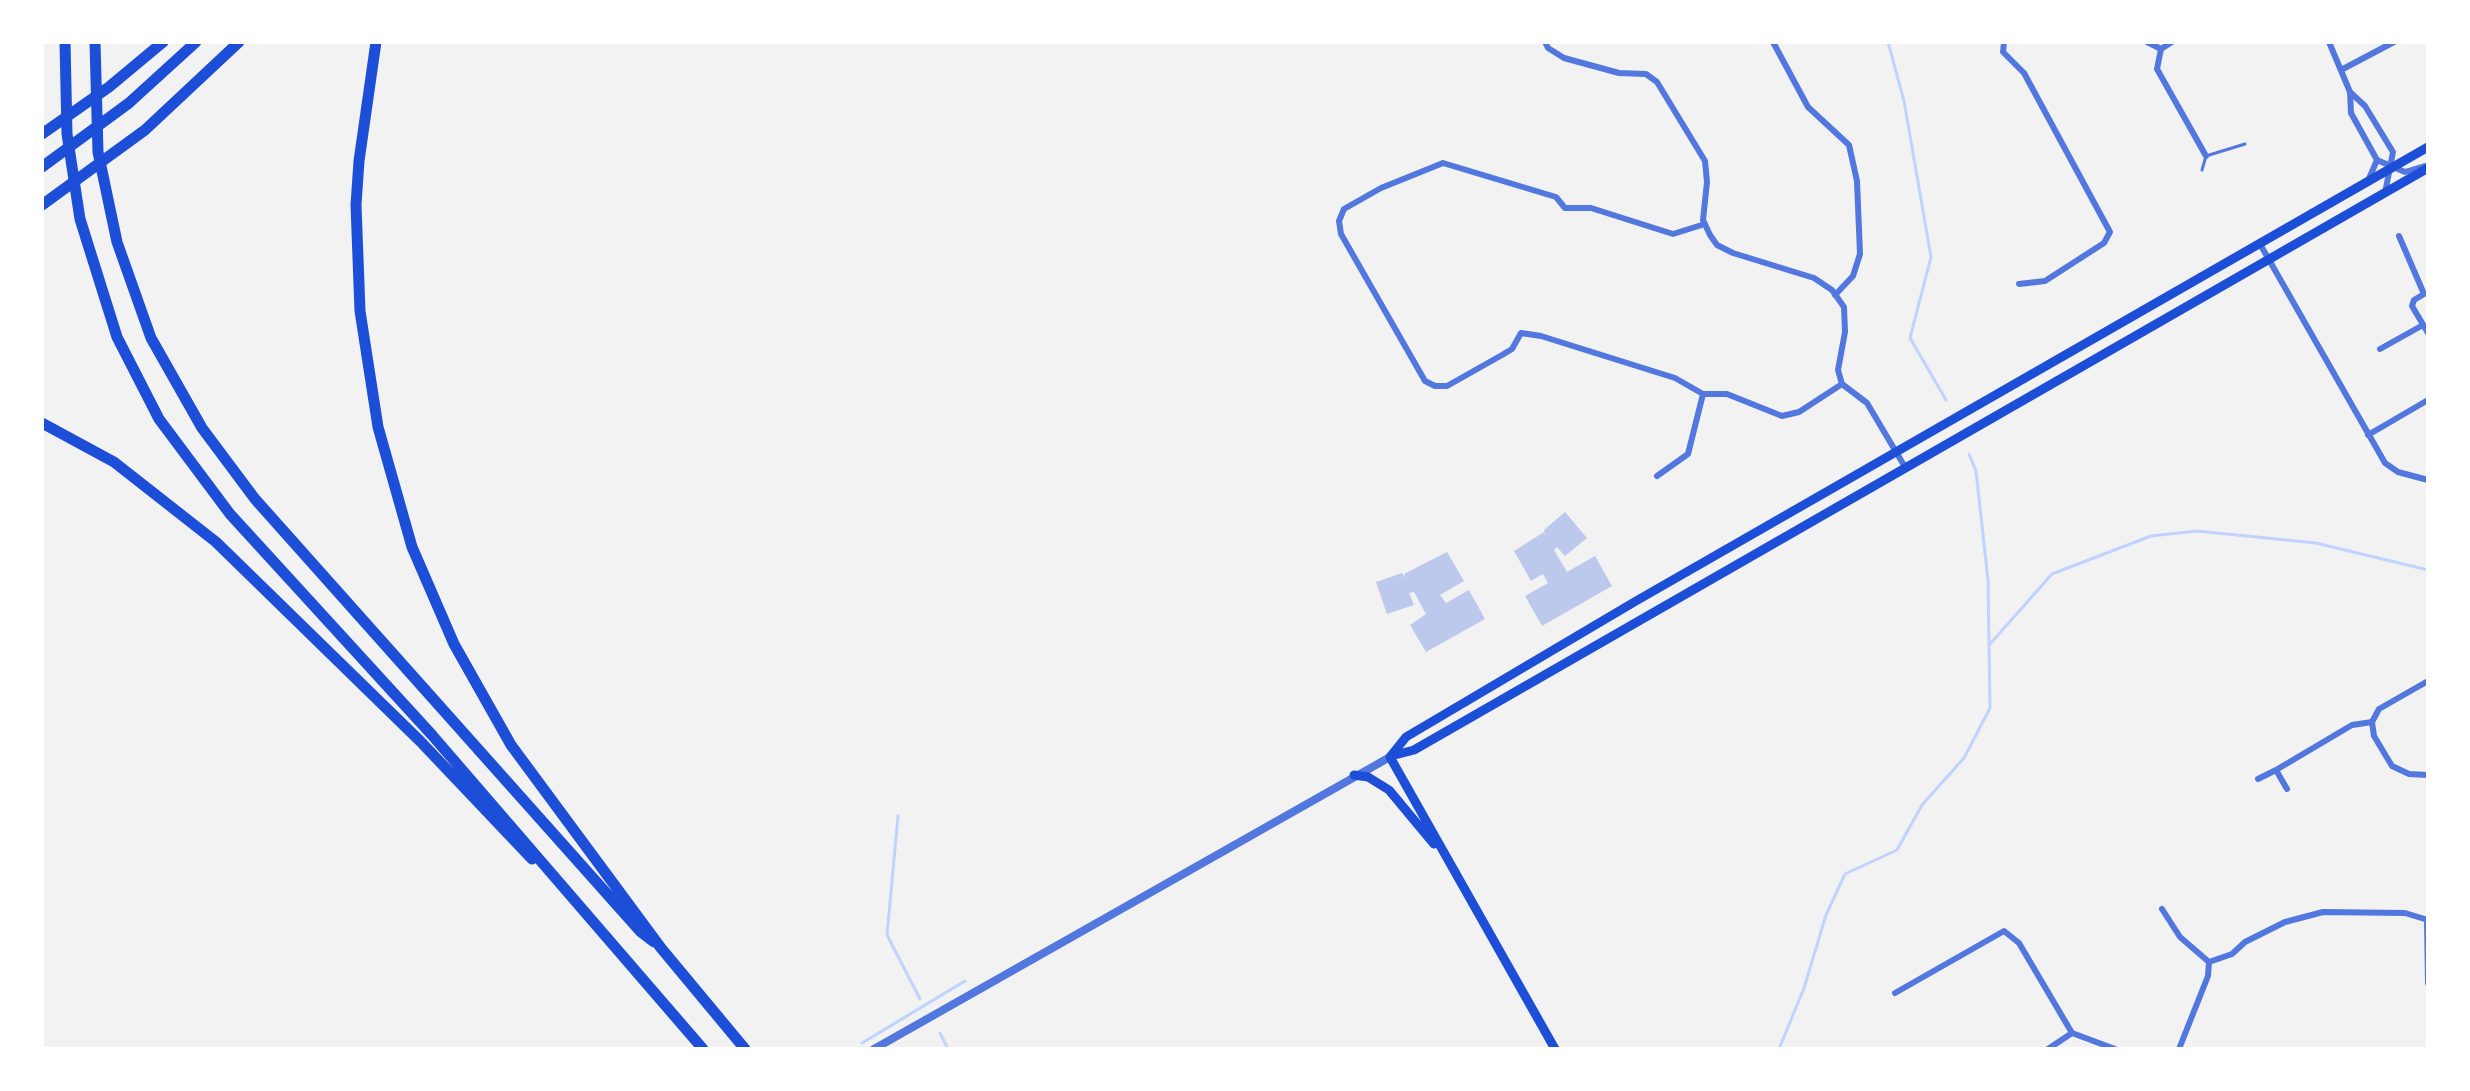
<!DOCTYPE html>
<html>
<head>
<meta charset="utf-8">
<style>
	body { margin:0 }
	#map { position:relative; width:2470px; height:1091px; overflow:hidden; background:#f2f2f2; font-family:Arial,sans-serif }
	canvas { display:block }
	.frame { position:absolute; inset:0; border:44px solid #fff; pointer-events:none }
</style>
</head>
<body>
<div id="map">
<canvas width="2470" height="1091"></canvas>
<div class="frame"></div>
</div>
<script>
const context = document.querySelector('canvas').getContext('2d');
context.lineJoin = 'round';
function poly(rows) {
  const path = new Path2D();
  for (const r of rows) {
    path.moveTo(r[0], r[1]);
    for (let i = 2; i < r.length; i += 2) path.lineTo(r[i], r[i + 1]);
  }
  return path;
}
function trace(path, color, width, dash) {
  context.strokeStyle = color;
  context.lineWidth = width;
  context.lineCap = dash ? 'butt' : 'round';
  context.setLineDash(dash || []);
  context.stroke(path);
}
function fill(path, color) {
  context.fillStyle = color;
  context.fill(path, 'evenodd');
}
trace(poly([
	[1888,42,1904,101,1931,257,1910,338,1946,400],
	[1990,644,2052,574,2151,536,2197,531,2316,543,2428,570],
	[898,816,887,935,920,999],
	[940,1033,948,1049],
	[862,1043,965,981],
	[1779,1049,1804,988,1826,915,1845,874,1897,850,1922,805,1964,758,1990,708,1988,580,1976,471,1969,454]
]), '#bfd3fe', 3);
fill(poly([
	[1565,512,1587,538,1565,556,1557,547,1554,550,1567,572,1595,556,1612,586,1542,626,1525,596,1548,583,1543,574,1531,581,1514,551,1544,532,1546,537,1544,530],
	[1447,552,1464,581,1440,595,1446,603,1469,590,1485,619,1426,652,1410,625,1426,614,1414,592,1409,593,1414,605,1387,614,1376,582,1402,573,1407,579,1404,574]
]), '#bdc9ec');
trace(poly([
	[2202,170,2206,156,2245,144]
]), '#5277de', 3);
trace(poly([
	[1545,42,1548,48,1564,58,1619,73,1646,74,1657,82,1705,161,1707,182,1703,220,1710,235,1717,245,1733,253,1814,278,1832,290,1844,307,1845,332,1838,370,1842,384,1867,403,1905,467],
	[1773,42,1808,107,1849,145,1857,181,1860,254,1853,276,1835,295],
	[2004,42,2003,52,2024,73,2110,232,2104,243,2045,281,2019,284],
	[2147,42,2161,49,2157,69,2206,156],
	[2329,42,2350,92,2351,113,2377,160,2405,172,2425,166],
	[2161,49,2172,42],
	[2341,70,2394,42],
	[2350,92,2365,106,2393,152,2385,193],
	[2368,181,2377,160],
	[1705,224,1673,234,1591,208,1565,208,1556,197,1443,163,1381,188,1344,209,1339,221,1341,234,1425,381,1435,386,1447,386,1502,355,1512,349,1521,333,1541,336,1675,378,1703,394,1727,394,1782,416,1799,412,1842,384],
	[2399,236,2424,294,2414,300,2412,306,2428,333],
	[2260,244,2385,463,2398,472,2428,480],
	[2380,349,2423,325],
	[2368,435,2428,400],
	[1657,476,1688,454,1703,394],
	[2428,681,2379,709,2372,722,2374,736,2392,766,2409,774,2428,775],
	[2276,770,2352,725,2372,722],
	[2258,779,2276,770,2287,789],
	[2162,909,2180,937,2209,962],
	[2427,921,2428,983],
	[1895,993,2004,931,2019,943,2072,1033,2115,1049],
	[2048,1049,2072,1033],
	[2179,1049,2208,976,2209,962,2232,954,2245,942,2285,922,2323,912,2405,913,2428,920]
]), '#5277de', 6);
trace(poly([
	[874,1049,1390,757]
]), '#5277de', 8);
trace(poly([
	[1391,756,1414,750,2428,168],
	[1390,757,1406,737,1636,601,2428,147],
	[1390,757,1555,1049],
	[1354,775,1368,777,1389,790,1434,844]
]), '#1d4ed8', 9);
trace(poly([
	[65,42,67,134,80,219,117,337,159,419,230,514,432,735,703,1049],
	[95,42,98,152,117,242,151,338,202,428,255,499,641,932,654,942],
	[376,42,359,161,356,205,360,311,378,427,412,547,454,644,511,745,661,948,745,1049],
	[42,134,109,87,163,42],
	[42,167,129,103,196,42],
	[42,205,145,130,239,42],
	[42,423,114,462,216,542,420,741,532,859]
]), '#1d4ed8', 11);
</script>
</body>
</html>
